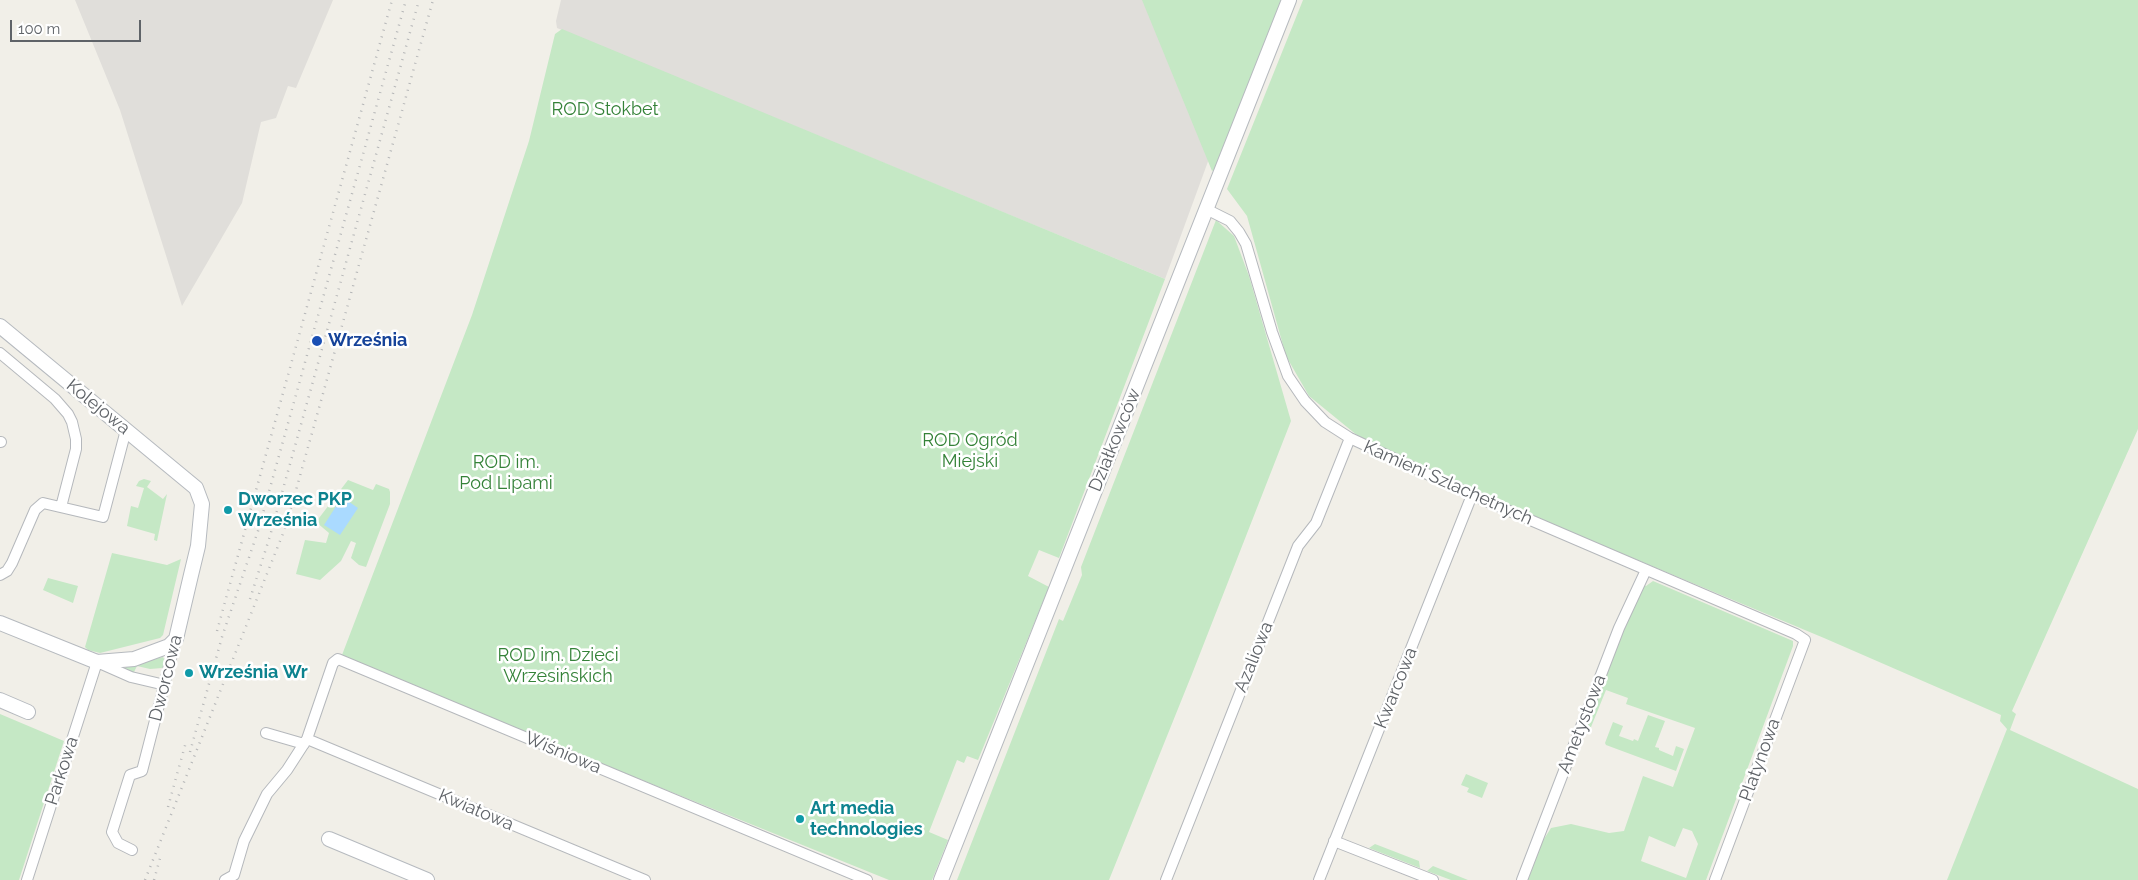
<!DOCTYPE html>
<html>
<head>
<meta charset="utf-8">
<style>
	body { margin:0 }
	#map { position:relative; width:2138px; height:880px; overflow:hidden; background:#f1efe8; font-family:Raleway,sans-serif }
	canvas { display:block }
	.scale { position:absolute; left:10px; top:20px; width:131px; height:22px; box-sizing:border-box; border:2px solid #5f6368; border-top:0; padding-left:6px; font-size:15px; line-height:18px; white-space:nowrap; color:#5f6368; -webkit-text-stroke:4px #fff; paint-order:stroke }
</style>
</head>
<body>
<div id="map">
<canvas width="2138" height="880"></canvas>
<div class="scale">100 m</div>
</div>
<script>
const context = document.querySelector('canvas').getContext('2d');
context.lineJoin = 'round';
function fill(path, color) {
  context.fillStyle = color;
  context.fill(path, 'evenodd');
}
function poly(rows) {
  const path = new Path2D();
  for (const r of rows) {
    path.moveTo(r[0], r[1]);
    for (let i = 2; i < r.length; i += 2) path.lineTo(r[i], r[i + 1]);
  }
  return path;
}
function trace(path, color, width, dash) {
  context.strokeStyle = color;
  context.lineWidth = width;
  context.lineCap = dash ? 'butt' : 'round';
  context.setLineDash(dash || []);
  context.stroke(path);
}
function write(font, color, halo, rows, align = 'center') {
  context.font = font + ' Raleway,sans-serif';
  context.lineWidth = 5;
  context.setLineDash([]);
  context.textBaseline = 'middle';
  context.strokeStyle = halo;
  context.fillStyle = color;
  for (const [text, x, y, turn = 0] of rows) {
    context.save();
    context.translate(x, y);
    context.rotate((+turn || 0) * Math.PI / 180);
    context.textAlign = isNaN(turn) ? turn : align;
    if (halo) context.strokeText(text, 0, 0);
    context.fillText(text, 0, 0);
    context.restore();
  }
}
fill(poly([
	[75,0,333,0,296,88,288,86,276,118,261,122,242,203,182,306,120,110],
	[561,0,1148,0,1210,156,1165,279,557,28,556,21]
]), '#e0deda');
fill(poly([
	[1142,0,1284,0,1219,166,1212,171],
	[1303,0,2138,0,2138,429,2012,711,2016,714,2010,730,2138,789,2138,880,1947,880,2007,729,2000,721,2001,715,1824,638,1496,501,1358,436,1309,396,1286,356,1247,216,1227,189],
	[562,29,1165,279,1059,558,1039,550,1028,576,1049,587,978,760,967,756,964,763,957,760,929,832,948,840,932,880,889,880,523,732,342,655,472,315,529,141,555,34],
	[1216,220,1234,236,1249,276,1291,421,1192,674,1109,880,957,880,1059,619,1063,621,1082,575,1081,567],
	[144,479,151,481,147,487,163,499,167,494,157,541,154,540,155,534,127,526,131,506,138,508,144,488,136,486,139,481],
	[348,480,373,490,376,484,389,489,390,492,390,504,366,567,359,565,351,558,356,543,351,541,341,561,320,580,296,574,305,540,326,543,329,533,316,522],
	[112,553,167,565,181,559,163,635,160,638,100,653,88,650,85,647],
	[48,578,78,586,73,603,43,590],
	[1653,581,1793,641,1793,646,1706,880,1528,880,1542,842,1551,828,1571,824,1609,833,1624,831,1643,776,1673,787,1695,728,1626,704,1628,698,1606,690,1589,732,1585,728,1604,676,1643,584,1646,586],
	[1683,828,1692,831,1698,844,1686,878,1641,861,1649,836,1675,847],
	[163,657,166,663,162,668,150,669,137,666,133,674,125,669,126,666],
	[0,714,64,741,19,880,0,880],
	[1648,715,1665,721,1655,747,1659,748,1659,750,1673,756,1676,746,1684,749,1676,771,1606,745,1605,743,1613,722,1623,726,1619,736,1633,741,1634,739,1638,741],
	[1466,774,1488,783,1482,798,1467,792,1469,788,1461,785],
	[1375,844,1419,861,1420,868,1369,848],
	[1433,866,1468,880,1451,880,1427,871]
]), '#c5e8c5');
fill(poly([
	[342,497,358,508,340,535,324,525]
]), '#aadaff');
const street = poly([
	[1206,209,1230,221,1239,232,1246,244,1272,332,1288,376,1305,401,1325,422,1350,438,1472,495,1796,634,1805,640,1715,880],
	[0,353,55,399,68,414,72,422,76,439,76,449,61,507],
	[0,442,1,442],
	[0,575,7,571,12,563,35,510,43,503,103,517,126,430],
	[266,733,304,744],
	[307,739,645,880],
	[1334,841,1433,880],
	[132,850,118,843,112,832,130,775,142,771,176,639],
	[27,880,97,662,131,677,165,685],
	[225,880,234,875,244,841,267,794,287,770,307,739,333,663,338,659,867,880],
	[1166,880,1298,546,1316,523,1350,438],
	[1319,880,1472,495],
	[1522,880,1619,628,1646,570]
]);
const secondary = poly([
	[0,326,196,488,202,504,198,546,191,575,176,639,169,646,134,659,97,662,0,623],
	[0,700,28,712],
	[329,839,427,880],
	[941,880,1289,0]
]);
trace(street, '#b5b8bc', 12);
trace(secondary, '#b6babf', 16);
trace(street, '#fff', 10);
trace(secondary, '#fff', 14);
trace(poly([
	[250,599,270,536,419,0],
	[217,631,392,0],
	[190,752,222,637,258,531,406,0],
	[168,807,186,742],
	[145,880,286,526,433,0],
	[154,880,161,855]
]), '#b6b7b8', 2.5, [1, 6]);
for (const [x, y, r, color] of [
	[317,341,6,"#1a4fb4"],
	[228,510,5,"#0f9aa8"],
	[189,673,5,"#0f9aa8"],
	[800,819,5,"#0f9aa8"]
]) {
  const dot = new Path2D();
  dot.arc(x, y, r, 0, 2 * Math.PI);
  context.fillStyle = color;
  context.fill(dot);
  trace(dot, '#fff', 2);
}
write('18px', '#348238', '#fff', [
	["ROD Stokbet",605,110],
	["ROD Ogród",970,441],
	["Miejski",970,462],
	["ROD im.",506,463],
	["Pod Lipami",506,484],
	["ROD im. Dzieci",558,656],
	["Wrzesińskich",558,677]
]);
write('bold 18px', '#164399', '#fff', [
	["Września",328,341]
], 'left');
write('18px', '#5f6368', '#fff', [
	["Kolejowa",98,407,39],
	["Działkowców",1115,440,-68],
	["Kamieni Szlachetnych",1448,483,24],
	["Azaliowa",1254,657,-68],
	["Dworcowa",166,678,-76],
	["Kwarcowa",1396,688,-68],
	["Ametystowa",1582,724,-69],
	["Wiśniowa",563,753,23],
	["Platynowa",1760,760,-70],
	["Parkowa",62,771,-72],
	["Kwiatowa",476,810,23]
]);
write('bold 18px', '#0d838f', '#fff', [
	["Dworzec PKP",238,500],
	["Września",238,521],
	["Września Wr",199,673],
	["Art media",810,809],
	["technologies",810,830]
], 'left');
</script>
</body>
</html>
